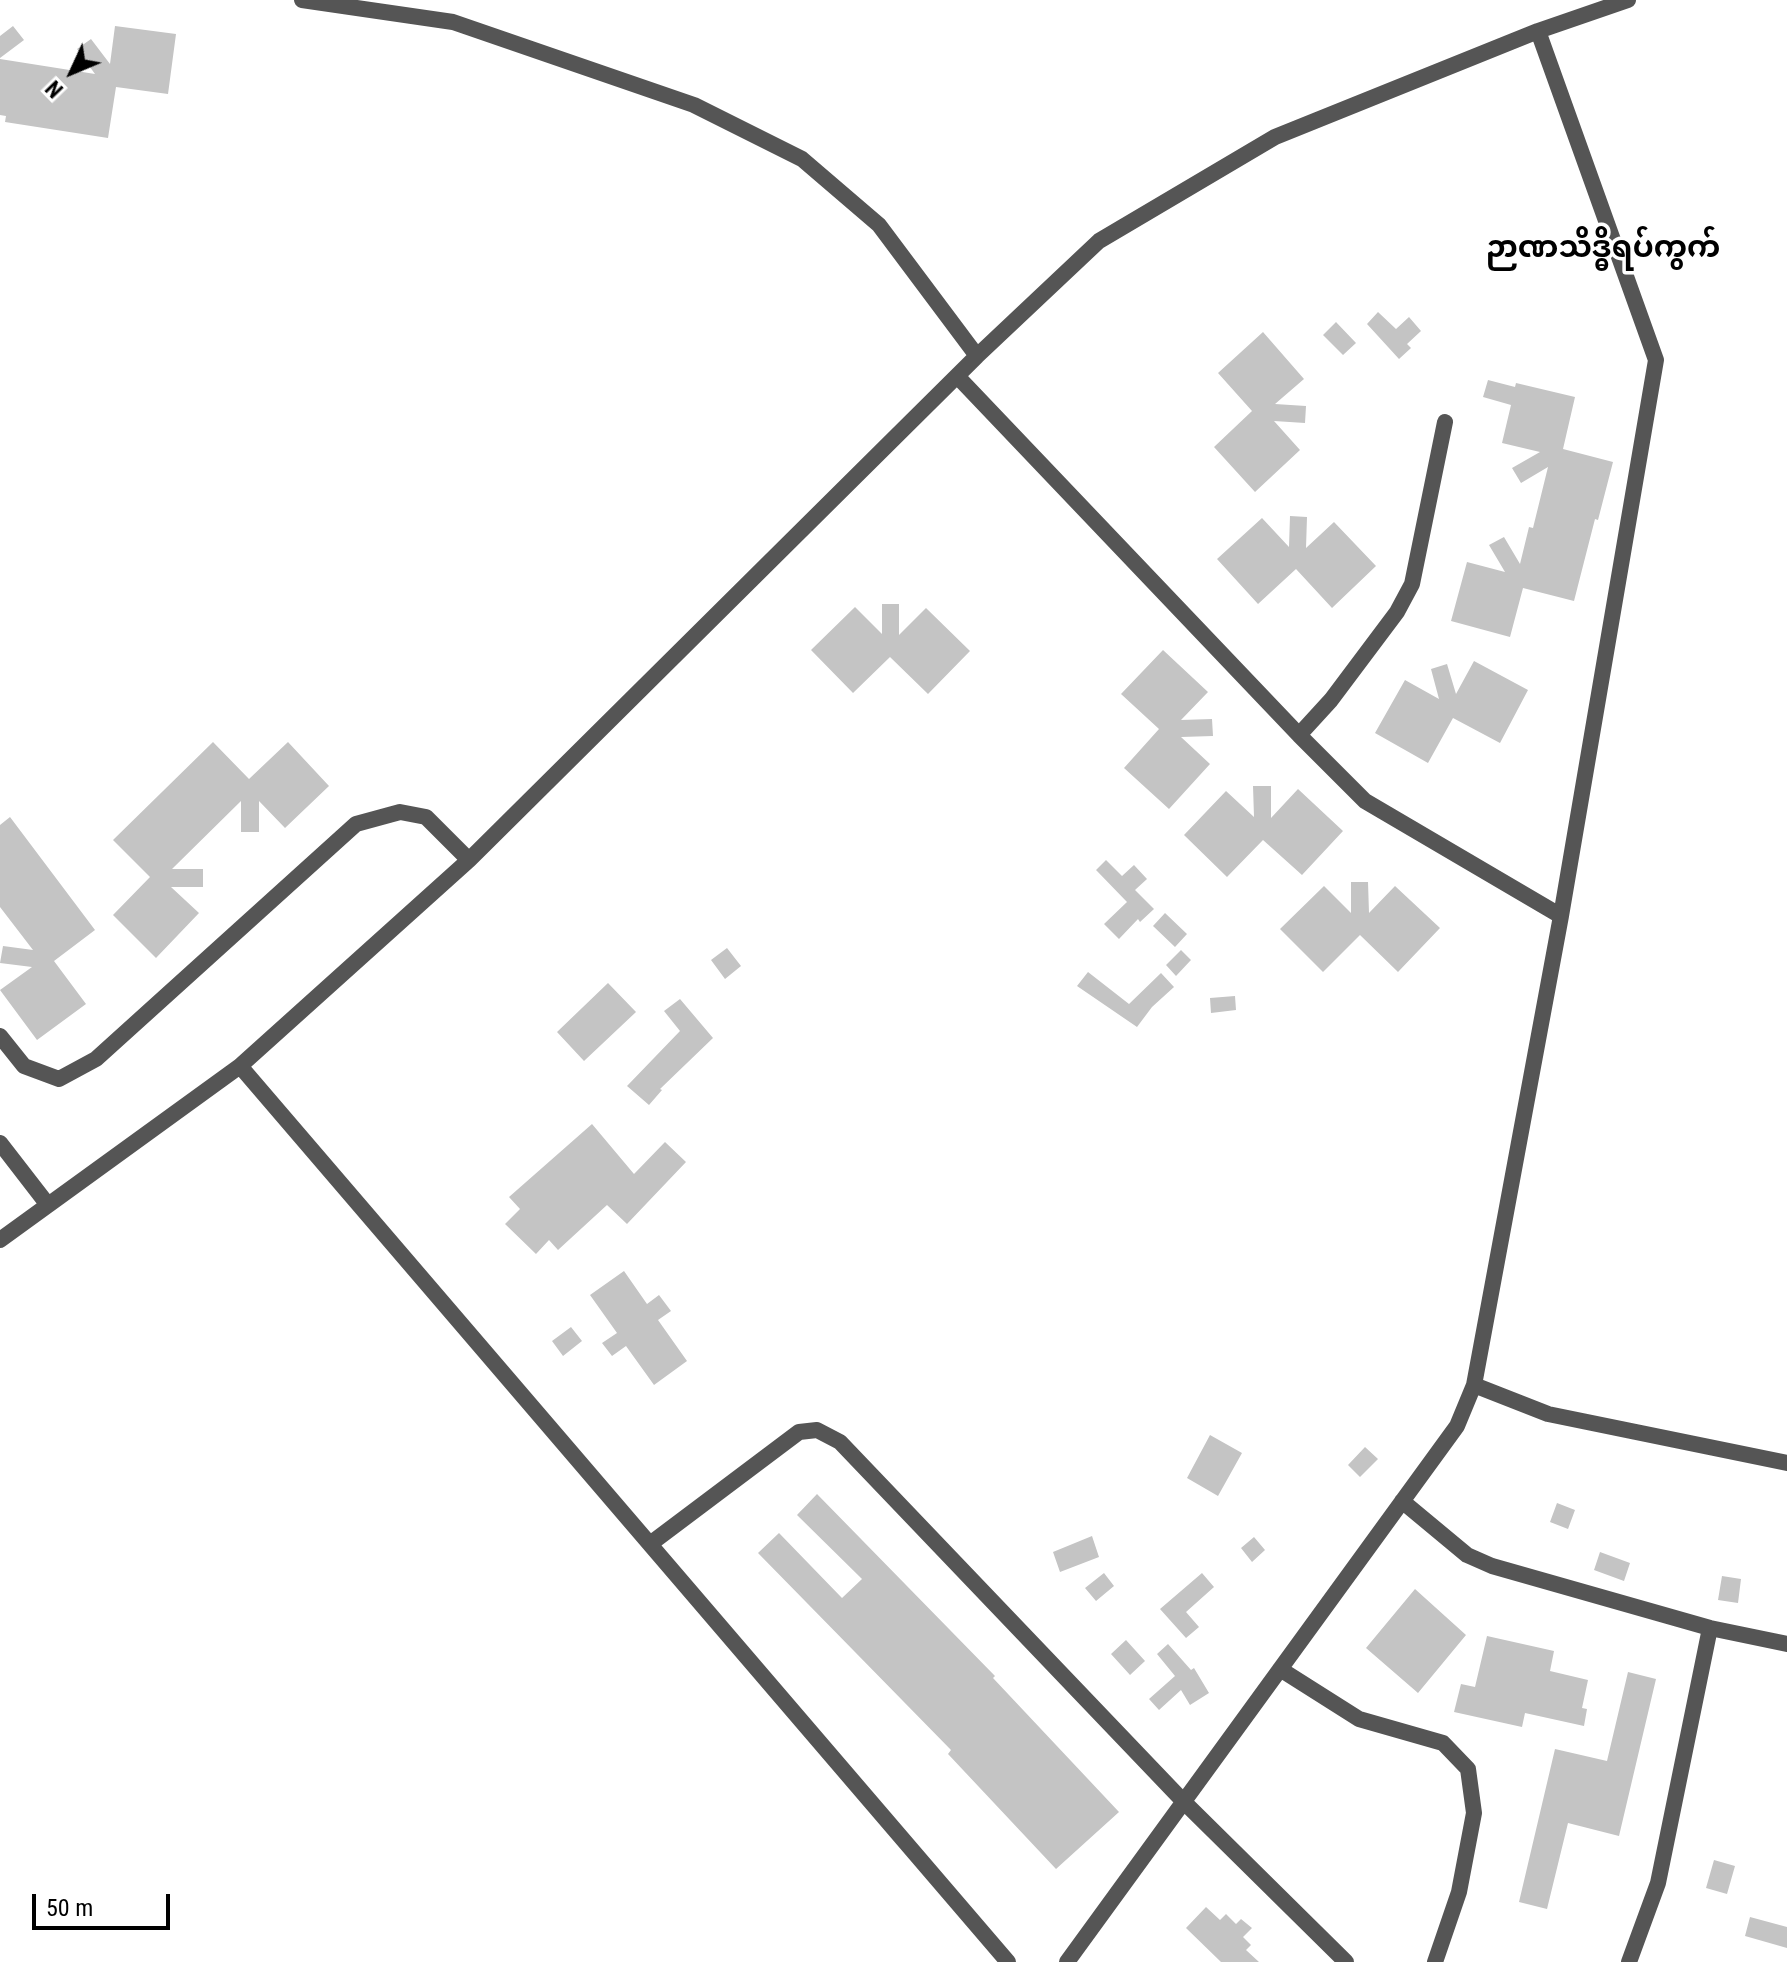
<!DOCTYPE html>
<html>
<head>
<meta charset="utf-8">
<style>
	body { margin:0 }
	#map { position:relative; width:1787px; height:1962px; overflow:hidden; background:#fff; font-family:"Roboto Condensed",sans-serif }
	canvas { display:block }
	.north { position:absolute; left:32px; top:32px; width:80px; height:80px; -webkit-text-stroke:6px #fff; paint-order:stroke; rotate:226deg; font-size:22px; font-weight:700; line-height:32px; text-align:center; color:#000 }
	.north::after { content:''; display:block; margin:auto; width:28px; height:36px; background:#000; clip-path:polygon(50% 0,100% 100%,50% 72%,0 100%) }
	.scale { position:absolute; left:32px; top:1894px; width:138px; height:36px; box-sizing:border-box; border:4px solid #000; border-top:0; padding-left:10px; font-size:24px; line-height:28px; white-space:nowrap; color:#000; -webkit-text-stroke:6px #fff; paint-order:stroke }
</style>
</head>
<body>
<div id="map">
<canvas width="1787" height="1962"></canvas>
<div class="north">N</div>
<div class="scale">50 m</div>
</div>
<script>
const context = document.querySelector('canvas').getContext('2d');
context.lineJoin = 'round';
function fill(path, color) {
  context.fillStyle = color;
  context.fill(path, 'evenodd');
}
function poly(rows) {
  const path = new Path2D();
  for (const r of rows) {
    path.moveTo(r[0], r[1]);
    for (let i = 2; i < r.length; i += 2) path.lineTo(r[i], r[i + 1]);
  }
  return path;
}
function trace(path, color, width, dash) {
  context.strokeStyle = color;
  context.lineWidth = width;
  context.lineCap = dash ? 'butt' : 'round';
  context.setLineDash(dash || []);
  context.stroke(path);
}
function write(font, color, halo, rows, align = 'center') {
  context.font = font + ' "Roboto Condensed","Noto Sans Myanmar",sans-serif';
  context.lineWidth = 7;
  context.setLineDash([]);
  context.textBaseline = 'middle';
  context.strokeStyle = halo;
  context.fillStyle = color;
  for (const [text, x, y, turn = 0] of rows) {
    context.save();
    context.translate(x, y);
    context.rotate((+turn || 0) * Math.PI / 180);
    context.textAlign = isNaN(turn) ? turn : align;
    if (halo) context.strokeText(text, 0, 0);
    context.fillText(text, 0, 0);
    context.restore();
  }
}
fill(poly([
	[13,26,24,40,0,58,0,36],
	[115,26,176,34,168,94,116,87,108,138,5,122,6,116,0,115,0,59,95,74,77,49,91,39,110,64],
	[1378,312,1396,329,1409,317,1421,331,1407,344,1411,348,1399,359,1367,324],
	[1336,322,1356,343,1343,355,1323,335],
	[1263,332,1304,379,1275,404,1306,406,1305,423,1274,421,1300,450,1255,492,1214,447,1252,411,1218,373],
	[1488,380,1515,387,1516,383,1575,397,1563,449,1613,462,1598,520,1595,519,1574,601,1523,588,1510,637,1451,621,1467,562,1505,572,1489,545,1504,537,1520,564,1529,527,1533,528,1548,467,1521,483,1512,468,1540,452,1502,443,1511,405,1483,397],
	[1290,516,1307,517,1306,548,1334,522,1376,566,1332,608,1296,569,1258,604,1217,559,1262,518,1289,547],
	[882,604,899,604,899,635,926,608,970,651,928,694,890,657,853,693,811,650,855,607,882,634],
	[1163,650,1208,692,1181,720,1212,719,1213,736,1181,737,1210,764,1169,809,1124,768,1159,729,1121,694],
	[1474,661,1528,690,1500,743,1453,718,1428,763,1375,733,1405,680,1439,699,1431,669,1447,664,1456,694],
	[213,742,249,779,288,742,329,786,285,828,259,801,259,832,241,832,241,801,172,869,203,869,203,887,171,887,199,913,156,958,113,915,150,877,113,840],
	[1253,786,1271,786,1271,818,1298,789,1343,831,1302,875,1263,840,1227,877,1184,835,1226,791,1254,817],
	[10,817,95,930,54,961,86,1004,37,1040,0,990,32,967,0,963,3,946,33,950,0,907,0,825],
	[1106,860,1122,876,1134,865,1147,879,1135,890,1154,909,1140,922,1138,919,1119,939,1104,924,1127,902,1096,870],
	[1351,882,1368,882,1369,913,1395,886,1440,928,1398,972,1360,935,1323,972,1280,929,1324,886,1351,913],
	[1165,913,1187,934,1175,947,1153,926],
	[727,948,741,966,725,979,711,960],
	[1181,950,1191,960,1176,976,1166,965],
	[1088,972,1129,1004,1161,973,1174,987,1152,1007,1137,1027,1077,986],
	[608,983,636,1012,584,1061,557,1032],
	[1235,996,1236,1010,1211,1013,1210,998],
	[680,999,713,1038,660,1089,662,1090,649,1105,627,1086,680,1031,664,1011],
	[592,1124,634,1174,665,1142,686,1162,627,1224,607,1205,558,1250,549,1240,536,1254,505,1224,520,1209,509,1197],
	[624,1271,647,1304,659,1295,671,1311,658,1320,687,1361,654,1385,626,1346,612,1356,602,1343,617,1333,590,1295],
	[571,1327,582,1341,563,1356,552,1341],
	[1210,1435,1242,1453,1218,1496,1187,1478],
	[1365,1447,1378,1459,1360,1477,1348,1465],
	[817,1494,995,1676,993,1678,1119,1812,1056,1869,948,1754,951,1750,758,1553,779,1533,842,1598,862,1579,797,1515],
	[1557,1503,1575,1510,1568,1529,1550,1522],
	[1092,1536,1099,1557,1060,1572,1053,1552],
	[1254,1537,1265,1550,1252,1562,1241,1548],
	[1600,1552,1630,1563,1624,1581,1594,1570],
	[1104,1573,1114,1586,1096,1601,1085,1588],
	[1202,1573,1214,1587,1186,1612,1199,1627,1186,1638,1160,1609],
	[1722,1576,1741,1579,1738,1603,1718,1600],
	[1415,1589,1466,1635,1418,1693,1366,1648],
	[1487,1636,1554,1651,1550,1671,1588,1680,1582,1708,1587,1709,1584,1726,1525,1713,1522,1727,1454,1712,1461,1684,1475,1687],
	[1126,1640,1145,1661,1130,1675,1111,1654],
	[1168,1644,1191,1670,1194,1668,1209,1693,1190,1705,1181,1690,1159,1710,1149,1699,1175,1676,1157,1654],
	[1628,1672,1656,1679,1619,1836,1568,1823,1547,1909,1519,1902,1555,1749,1607,1761],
	[1714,1860,1735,1866,1727,1894,1706,1888],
	[1206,1907,1220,1920,1226,1914,1236,1924,1241,1919,1252,1928,1243,1937,1251,1945,1246,1950,1259,1962,1221,1962,1186,1928],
	[1750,1917,1787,1927,1787,1948,1745,1936]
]), '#c4c4c4');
trace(poly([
	[302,0,453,22,694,105,802,159,879,225,977,356],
	[1538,31,1656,360,1561,916],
	[957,376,1299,735,1365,801,1561,916,1474,1385,1457,1426,1067,1962],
	[1299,735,1331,700,1397,612,1412,584,1445,422],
	[0,1036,24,1066,59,1079,96,1059,356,824,400,812,426,817,469,860],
	[240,1066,1008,1962],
	[0,1143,48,1205],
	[0,1240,240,1066,469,860,977,356,1099,241,1275,137,1538,31,1628,0],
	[1474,1385,1548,1414,1787,1463],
	[1402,1501,1467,1555,1492,1566,1710,1628,1787,1644],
	[650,1544,799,1432,817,1430,840,1442,1184,1802,1346,1962],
	[1280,1669,1359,1719,1443,1743,1468,1769,1474,1813,1459,1892,1435,1962],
	[1629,1962,1658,1883,1710,1628]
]), '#555', 16);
write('bold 30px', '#000', '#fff', [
	["ဉာဏသိဒ္ဓိရပ်ကွက်",1603,249]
]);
</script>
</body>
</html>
